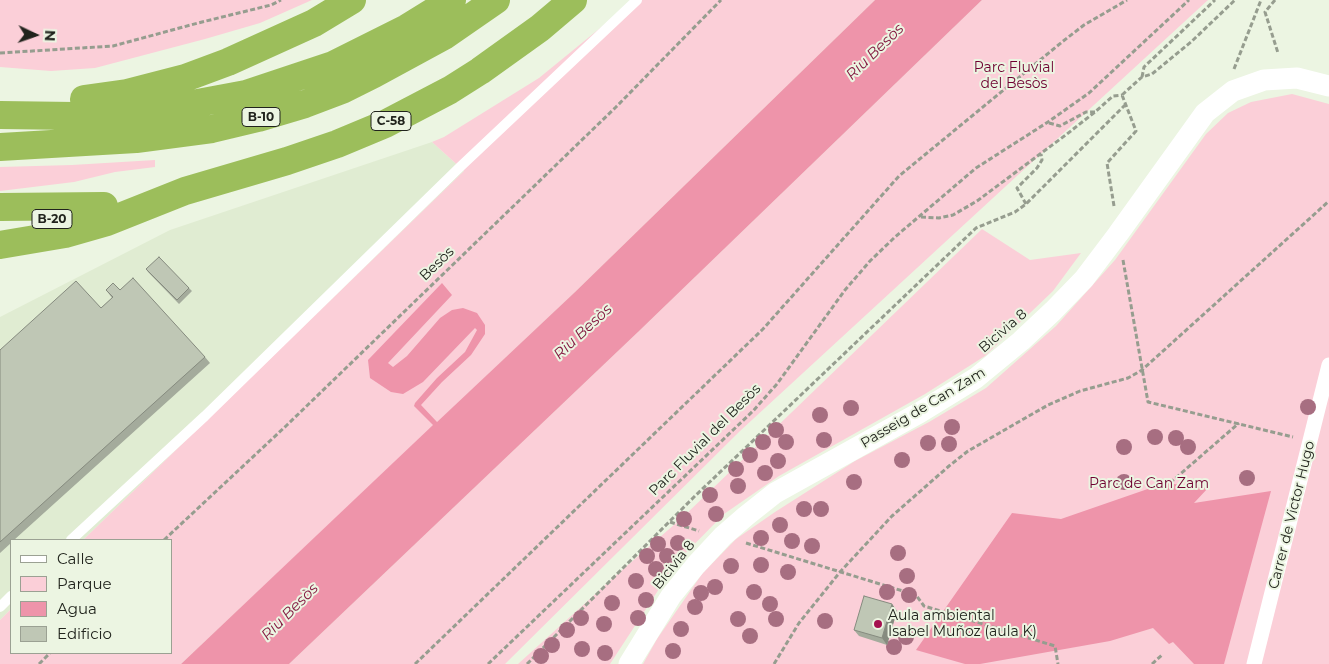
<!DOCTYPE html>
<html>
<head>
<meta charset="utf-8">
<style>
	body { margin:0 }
	#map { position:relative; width:1329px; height:664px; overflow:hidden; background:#ecf5e2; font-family:Montserrat,sans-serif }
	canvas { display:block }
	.legend { position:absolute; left:10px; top:539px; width:162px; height:115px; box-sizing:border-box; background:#ecf5e2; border:1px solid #9ba193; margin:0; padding:6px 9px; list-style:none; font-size:15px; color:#21241d }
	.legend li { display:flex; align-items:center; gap:10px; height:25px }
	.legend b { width:25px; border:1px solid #9ba193 }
	.north { position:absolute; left:10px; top:10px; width:50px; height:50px; -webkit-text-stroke:4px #ecf5e2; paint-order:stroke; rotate:93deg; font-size:14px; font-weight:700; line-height:20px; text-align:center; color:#21241d }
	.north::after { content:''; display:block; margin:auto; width:18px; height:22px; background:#21241d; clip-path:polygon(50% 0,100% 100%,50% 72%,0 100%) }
</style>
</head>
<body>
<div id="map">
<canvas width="1329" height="664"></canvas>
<ul class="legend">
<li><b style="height:6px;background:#fff"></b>Calle</li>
<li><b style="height:14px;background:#fbcfd8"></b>Parque</li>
<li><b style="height:14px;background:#ee94aa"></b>Agua</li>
<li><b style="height:14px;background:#bfc7b5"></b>Edificio</li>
</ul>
<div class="north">N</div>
</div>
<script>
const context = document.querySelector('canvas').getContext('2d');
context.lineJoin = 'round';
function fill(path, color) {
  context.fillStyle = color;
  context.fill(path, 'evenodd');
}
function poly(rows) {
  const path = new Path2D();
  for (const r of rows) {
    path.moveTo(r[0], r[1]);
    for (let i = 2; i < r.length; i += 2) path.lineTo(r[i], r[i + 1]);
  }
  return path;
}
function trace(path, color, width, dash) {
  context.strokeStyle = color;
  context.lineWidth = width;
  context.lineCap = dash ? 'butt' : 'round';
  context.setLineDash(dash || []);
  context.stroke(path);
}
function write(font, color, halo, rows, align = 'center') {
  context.font = font + ' Montserrat,sans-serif';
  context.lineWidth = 4;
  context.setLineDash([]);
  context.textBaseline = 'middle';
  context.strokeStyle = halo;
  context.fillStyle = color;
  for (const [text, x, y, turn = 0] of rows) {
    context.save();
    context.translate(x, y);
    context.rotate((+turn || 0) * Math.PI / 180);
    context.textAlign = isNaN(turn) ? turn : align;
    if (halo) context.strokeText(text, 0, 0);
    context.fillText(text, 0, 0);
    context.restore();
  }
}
fill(poly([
	[432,142,464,171,83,540,11,540,11,609,0,620,0,317,170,230]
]), '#e0ecd2');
fill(poly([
	[0,0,312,0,260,23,205,39,95,68,51,71,0,67],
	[631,0,875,0,575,292,181,664,0,664,0,620,11,609,11,653,171,653,171,540,83,540,464,171,432,142,444,137,539,78,610,20],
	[982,0,1208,0,740,431,505,664,289,664,638,332],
	[1292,94,1329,104,1329,664,643,664,657,639,702,574,736,539,775,512,855,461,929,422,986,388,1056,326,1115,260,1206,134,1228,113,1251,102],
	[155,160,155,167,115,172,74,182,0,191,0,167,72,165],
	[982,229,1030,260,1081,253,1053,291,985,356,925,394,779,476,724,514,676,563,610,664,518,664,613,578,683,517]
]), '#fbcfd8');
fill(poly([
	[875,0,982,0,638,332,289,664,181,664,433,425,414,406,415,403,437,378,465,352,477,330,475,328,423,382,403,394,391,392,370,378,368,360,442,283,452,295,388,363,393,367,407,356,440,318,452,310,463,308,477,313,485,325,485,334,471,355,442,382,421,405,437,422,575,292],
	[1165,483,1208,488,1194,503,1271,491,1224,664,1194,664,1173,642,1169,644,1153,628,1110,641,980,664,965,664,916,650,1012,513,1061,519]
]), '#ee94aa');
trace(poly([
	[1275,0,1265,12,1278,53],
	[0,53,113,46,198,23,271,5,281,0],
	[1234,69,1261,0],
	[1142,77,1144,67,1215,0],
	[1122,95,1142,77,1152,74,1191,42,1235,0],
	[1049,123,1060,126,1086,112,1095,112],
	[1026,204,1017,188,1037,168,1042,160,1041,154],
	[1114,206,1107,163,1136,131,1122,95],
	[921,217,939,218,953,215,977,201,1067,134,1095,112,1113,96,1122,95],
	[1123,260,1148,402,1293,437],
	[1170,483,1239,423],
	[670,522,699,531],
	[164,540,287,425,616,107,721,0],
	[746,543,916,595,924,606,1055,646,1058,664],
	[39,664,50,653],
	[415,664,763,329,899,176,1062,42,1084,25,1127,0],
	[488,664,753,411,777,384,845,290,870,261,895,237,976,168,1048,122,1089,93,1189,0],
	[527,664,695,496,976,228,1015,212,1026,204,1125,105],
	[774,664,799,623,840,572,892,516,949,466,968,451,1048,405,1080,391,1128,378,1142,370,1329,201],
	[1152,664,1162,655]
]), '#969d8f', 3, [5, 2.5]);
trace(poly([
	[71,540,205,416,460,167,637,0],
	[0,607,11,596]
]), '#fff', 10);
trace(poly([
	[1254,664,1329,365]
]), '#fff', 15);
trace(poly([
	[629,664,671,596,696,565,723,536,746,516,775,493,919,413,976,378,1021,341,1053,311,1084,279,1118,234,1205,113,1233,91,1264,80,1297,78,1329,86]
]), '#fff', 21);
trace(poly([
	[84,99,127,93,185,78,228,62,314,23,352,0],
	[0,115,74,116,125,113,171,108,246,94,333,65,407,28,452,0],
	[0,147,136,139,212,129,258,118,305,104,342,90,374,74,444,36,496,0],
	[0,207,104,206],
	[0,245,65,234,107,222,185,191,287,161,337,144,385,124,450,90,480,71,540,28,573,0]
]), '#9cbe5b', 28);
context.fillStyle = '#a76e81';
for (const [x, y] of [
	[1308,407],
	[851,408],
	[820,415],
	[952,427],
	[776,430],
	[1155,437],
	[1176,438],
	[824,440],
	[763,442],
	[786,442],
	[928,443],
	[949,444],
	[1124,447],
	[1188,447],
	[750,455],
	[902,460],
	[778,461],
	[736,469],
	[765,473],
	[1247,478],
	[854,482],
	[1124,482],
	[738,486],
	[710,495],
	[804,509],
	[821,509],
	[716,514],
	[684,519],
	[780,525],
	[761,538],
	[792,541],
	[678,543],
	[658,544],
	[812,546],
	[898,553],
	[647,556],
	[667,556],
	[761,565],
	[731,566],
	[656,569],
	[788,572],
	[907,576],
	[636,581],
	[715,587],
	[754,592],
	[887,592],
	[701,593],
	[909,595],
	[646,600],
	[612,603],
	[770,604],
	[695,607],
	[581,618],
	[638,618],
	[738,619],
	[776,619],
	[825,621],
	[604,624],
	[681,629],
	[567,630],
	[750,636],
	[906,637],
	[552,645],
	[894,647],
	[582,649],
	[673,651],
	[605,653],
	[541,656]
]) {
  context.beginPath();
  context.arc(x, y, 8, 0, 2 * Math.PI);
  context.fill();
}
fill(poly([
	[146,269,189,288,192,291,179,304,148,272],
	[106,290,120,290,205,357,210,363,14,540,11,540,11,543,0,553,0,350,101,308,112,298],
	[892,604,897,611,887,645,859,636,854,630]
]), '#a4ab9c');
fill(poly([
	[892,604,897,611,887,645,882,638]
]), '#868b7f');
const building = poly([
	[159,257,189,288,177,300,146,269,159,257],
	[133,278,205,357,0,542,0,350,76,281,101,308,113,297,106,290,113,283,120,290,133,278],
	[864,596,892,604,882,638,854,630,864,596]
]);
fill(building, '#bfc7b5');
trace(building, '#868b7f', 1);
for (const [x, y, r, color] of [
	[878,624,5,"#a5114f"]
]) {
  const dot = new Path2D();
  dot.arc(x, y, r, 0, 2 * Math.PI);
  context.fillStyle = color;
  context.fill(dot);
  trace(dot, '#ecf5e2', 2);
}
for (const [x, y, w] of [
	[261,117,38],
	[391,121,40],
	[52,219,40]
]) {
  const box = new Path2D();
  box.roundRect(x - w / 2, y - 9.5, w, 19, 4);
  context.fillStyle = '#ecf5e2';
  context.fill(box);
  trace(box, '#21241d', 1);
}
write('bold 12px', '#21241d', null, [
	["B-10",261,117],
	["C-58",391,121],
	["B-20",52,219]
]);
write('14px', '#6f0031', '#ecf5e2', [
	["Parc Fluvial",1014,68],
	["del Besòs",1014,84],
	["Parc de Can Zam",1149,484]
]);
write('14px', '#21241d', '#ecf5e2', [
	["Besòs",437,264,-44],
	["Bicivia 8",1003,331,-41],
	["Passeig de Can Zam",923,408,-31],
	["Parc Fluvial del Besòs",705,440,-45],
	["Carrer de Victor Hugo",1292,515,-76],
	["Bicivia 8",674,565,-51]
]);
write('14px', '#21241d', '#ecf5e2', [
	["Aula ambiental",888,616],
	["Isabel Muñoz (aula K)",888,632]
], 'left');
write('italic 15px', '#831a41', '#ecf5e2', [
	["Riu Besòs",875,52,-44],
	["Riu Besòs",583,332,-43],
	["Riu Besòs",290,612,-45]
]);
</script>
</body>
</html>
